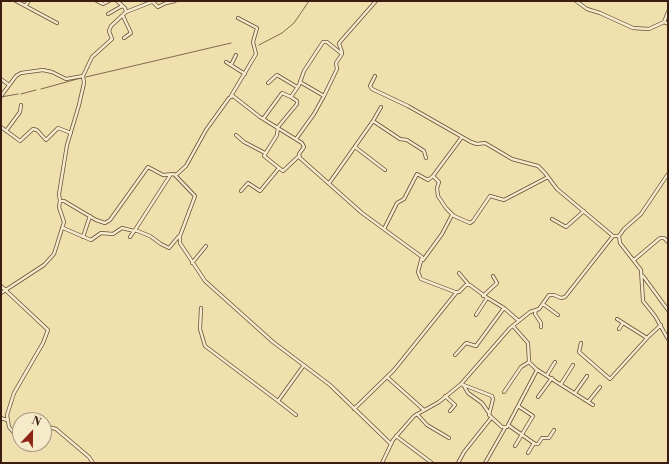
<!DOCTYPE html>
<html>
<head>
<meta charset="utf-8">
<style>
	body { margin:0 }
	#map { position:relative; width:669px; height:464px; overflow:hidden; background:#efe0ae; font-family:"Libre Bodoni",serif }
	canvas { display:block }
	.frame { position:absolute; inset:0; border:2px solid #3a1c10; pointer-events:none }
	.north { position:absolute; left:12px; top:412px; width:40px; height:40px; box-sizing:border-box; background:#f5ebca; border:1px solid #aa9880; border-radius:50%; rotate:22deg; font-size:11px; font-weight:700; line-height:16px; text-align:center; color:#3a1c10 }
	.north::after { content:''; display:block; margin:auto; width:14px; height:18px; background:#8f2418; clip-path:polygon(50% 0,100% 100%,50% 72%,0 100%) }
</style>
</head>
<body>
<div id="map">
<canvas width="669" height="464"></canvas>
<div class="frame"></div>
<div class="north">N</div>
</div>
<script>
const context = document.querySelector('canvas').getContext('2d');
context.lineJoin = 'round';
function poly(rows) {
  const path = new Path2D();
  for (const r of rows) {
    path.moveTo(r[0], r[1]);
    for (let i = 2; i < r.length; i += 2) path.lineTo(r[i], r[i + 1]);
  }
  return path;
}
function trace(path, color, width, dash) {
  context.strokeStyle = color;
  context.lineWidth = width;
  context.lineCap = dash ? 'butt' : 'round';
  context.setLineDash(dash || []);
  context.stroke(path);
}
trace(poly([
	[259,45,282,33,294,23,309,1],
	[86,77,231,43],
	[41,89,81,78],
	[21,94,36,90],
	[1,97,18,94]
]), '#81694e', 1);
const minor = poly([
	[16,1,57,23],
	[97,1,103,4,109,1],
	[576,1,587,9,600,13,633,28,649,29,664,22,668,24],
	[153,2,158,7,166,3,175,1],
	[25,6,29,1],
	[126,12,154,1],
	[108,14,122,6],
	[123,16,131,33,124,38],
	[664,22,668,12],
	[342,52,339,44,340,42,376,1],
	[226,62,245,74],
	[231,65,236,55],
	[375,76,370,86,372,89,408,106,471,142,477,144,485,143,512,159,538,166,545,173,557,189,613,236],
	[1,79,9,85],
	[300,82,324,96],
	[268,83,277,75,297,87],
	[1,96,16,76,21,73,43,70,52,72,66,79,83,76,92,57,112,39,109,31,111,26,126,12,125,8,117,1],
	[231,96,256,54,253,42,257,28,238,18],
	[291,97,297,101,297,104,278,127,277,135,264,156,283,171,299,156],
	[263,119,282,93,291,97,299,85,304,71,323,42,327,42,342,54,336,63,337,69,324,96,314,114,296,139],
	[373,121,381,107],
	[1,127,20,141,33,129,37,130,46,140,58,128,71,133],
	[6,131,20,112,21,105],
	[236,135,244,142,265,153],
	[355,147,385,170],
	[668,174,641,214,624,229,619,236,620,243,641,270,643,301,655,316,668,339],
	[176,175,186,166,206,130,229,98,233,96,260,117,302,143,304,147,299,154,300,158,362,213,422,257,418,272,421,279,455,292,459,292,466,285,470,285,486,297,504,308,519,321],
	[433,176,462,137],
	[330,182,373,121,400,139,407,140,424,151,426,158],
	[241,191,248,183,260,191,279,168],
	[60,201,59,194,67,145,79,105,84,83,83,76],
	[552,219,566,227,584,211],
	[63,228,91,240,101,233,113,234,122,228,134,231],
	[384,229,397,203,404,199,417,174,428,180,433,176,439,182,437,188,438,196,446,208,454,216,470,223,473,221,490,196,504,200,548,177],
	[135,230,171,174],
	[83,237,90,216],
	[130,237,135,230,150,236,161,244,169,248,179,236],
	[423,260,442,234,452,215],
	[634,260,660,238,664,238,668,242],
	[192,263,206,246],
	[459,273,469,285],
	[643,276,668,310],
	[1,286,48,330,43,343,14,393,7,415,9,427,20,440],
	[1,293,44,265,54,254,64,222,59,207,60,201,64,201,96,220,105,223,110,220,148,167,163,175,174,174,195,196,180,236,180,243,205,281,273,342,330,385,391,444],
	[483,296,497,283,493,276],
	[543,304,558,315],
	[201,308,200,329,205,346,278,401],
	[536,310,535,314,541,323,541,327],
	[476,315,487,298],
	[617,319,647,338],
	[619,329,623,323],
	[581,343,579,352,610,379,649,336,661,325],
	[455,355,466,343,476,346,504,308],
	[536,369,593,405],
	[547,375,555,362],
	[387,377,424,410],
	[461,384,492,396,493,399,489,415,502,427,507,427,537,370,529,362,528,343,513,326],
	[561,384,573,365],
	[464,386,468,393,482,403,489,413],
	[504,392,521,367,529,362],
	[575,393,587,376],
	[445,396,455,405,450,411],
	[538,397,552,378],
	[588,402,600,387],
	[354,409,394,370,456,293],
	[417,414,427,425,449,438],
	[296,415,278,401,304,365],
	[1,418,7,420],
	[508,425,535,444,538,444,542,438,549,438,554,430],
	[44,431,49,427,56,429,89,457,93,463],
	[396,436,432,463],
	[515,446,533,416,518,406],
	[528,453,534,443],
	[382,463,393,440,414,416,439,402,461,384,510,328,530,312,539,309,549,295,554,295,561,298,565,297,613,236,619,236],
	[458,463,464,452,491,418],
	[485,463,505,428]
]);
trace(minor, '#674d38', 4);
trace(minor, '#f5ebca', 2.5);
</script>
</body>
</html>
